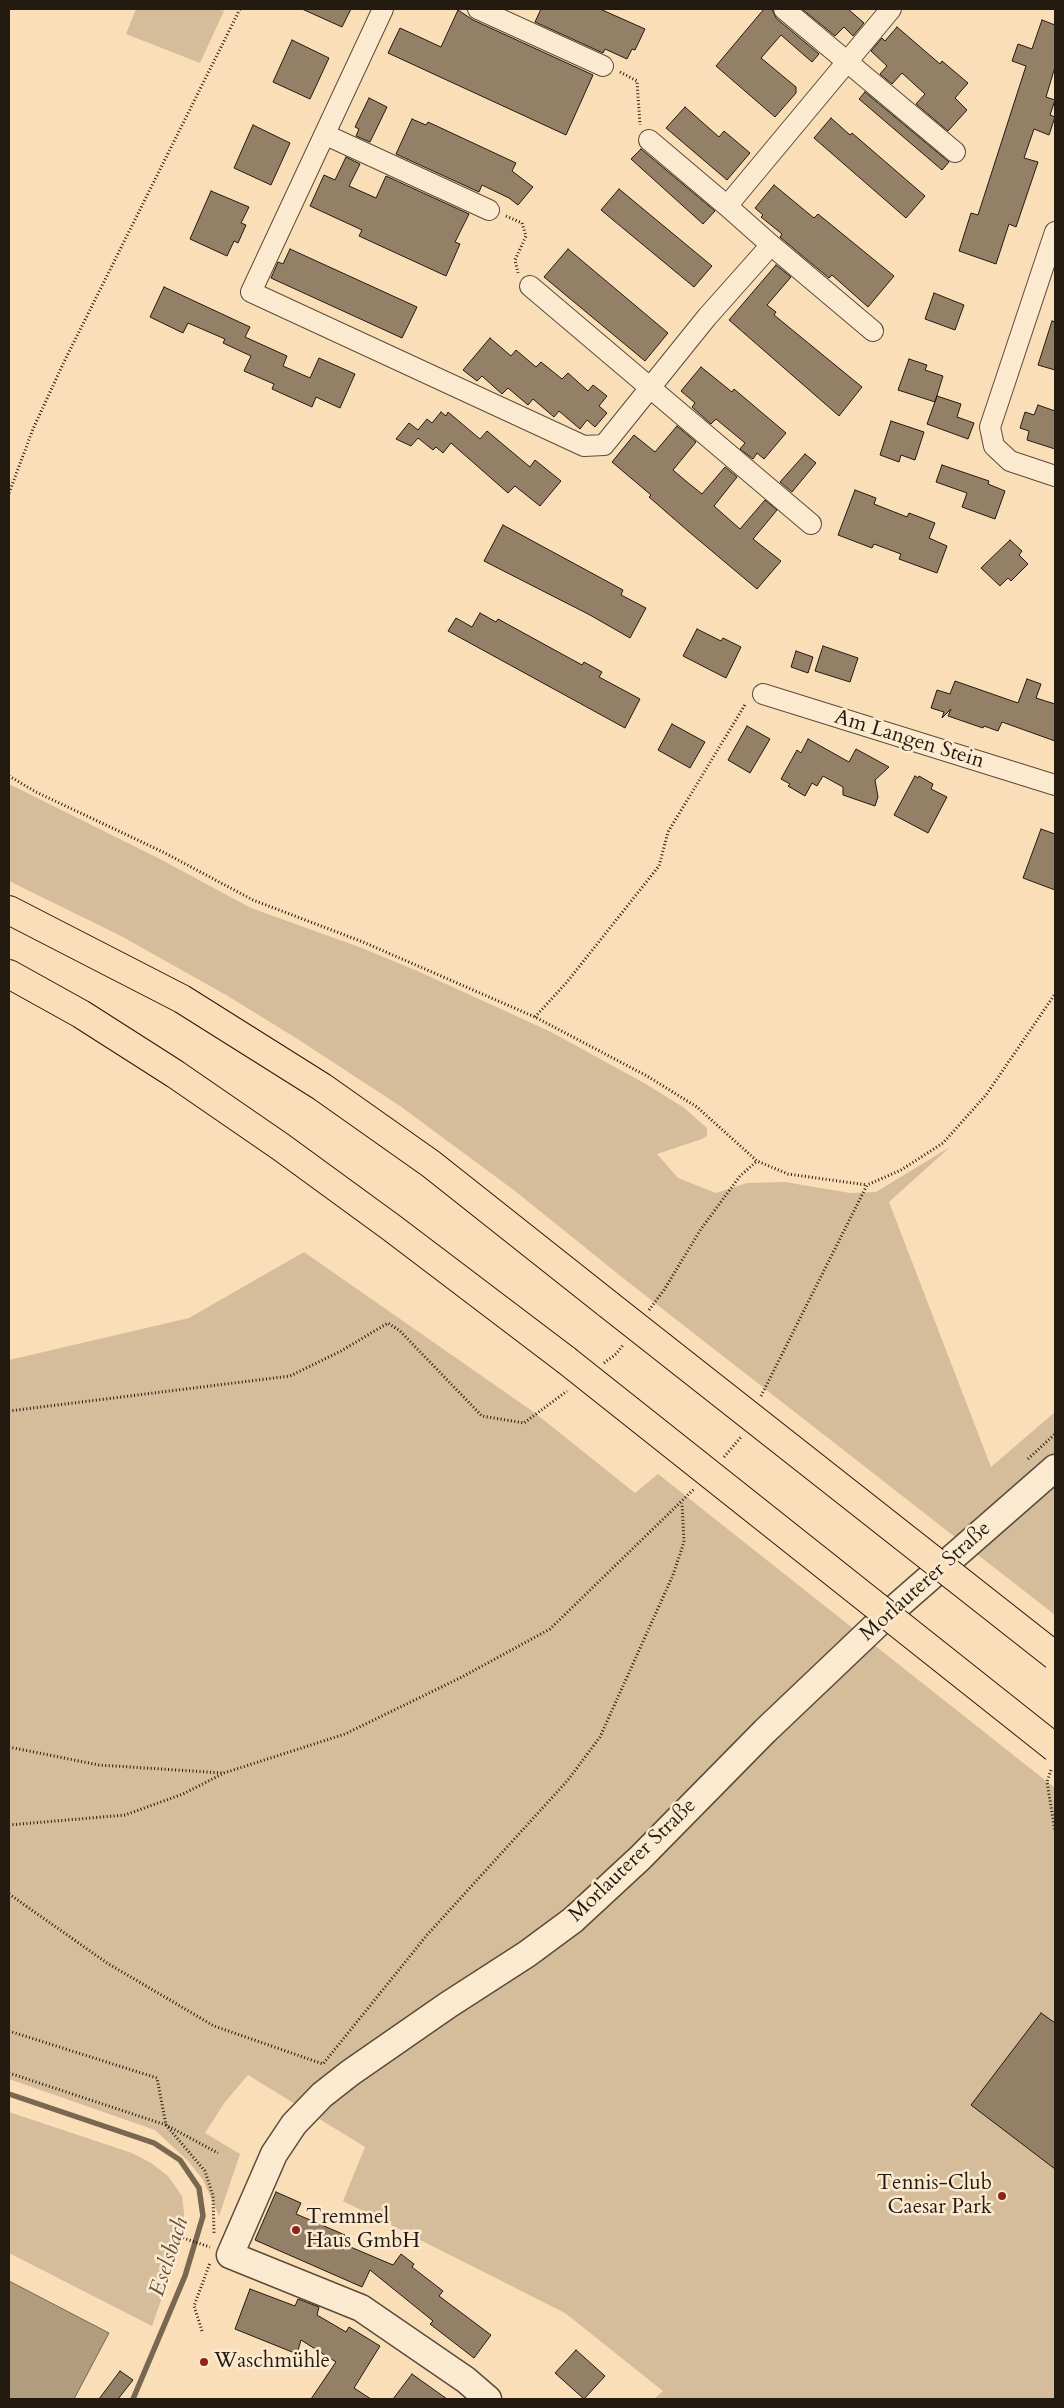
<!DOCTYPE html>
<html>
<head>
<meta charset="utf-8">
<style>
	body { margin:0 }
	#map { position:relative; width:1064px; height:2408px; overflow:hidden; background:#fadeb7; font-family:Cardo,serif }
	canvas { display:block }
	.frame { position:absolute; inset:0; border:10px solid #231b10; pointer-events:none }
</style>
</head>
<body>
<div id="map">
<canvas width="1064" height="2408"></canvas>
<div class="frame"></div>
</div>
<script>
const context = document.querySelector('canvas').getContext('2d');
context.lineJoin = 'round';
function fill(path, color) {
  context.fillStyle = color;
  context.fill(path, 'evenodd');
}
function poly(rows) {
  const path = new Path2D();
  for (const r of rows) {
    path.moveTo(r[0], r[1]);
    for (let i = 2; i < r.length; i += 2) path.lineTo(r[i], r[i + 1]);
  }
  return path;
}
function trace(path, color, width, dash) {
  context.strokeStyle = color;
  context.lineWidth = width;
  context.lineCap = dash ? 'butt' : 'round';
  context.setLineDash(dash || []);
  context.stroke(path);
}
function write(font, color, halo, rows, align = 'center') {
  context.font = font + ' Cardo,serif';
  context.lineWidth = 5;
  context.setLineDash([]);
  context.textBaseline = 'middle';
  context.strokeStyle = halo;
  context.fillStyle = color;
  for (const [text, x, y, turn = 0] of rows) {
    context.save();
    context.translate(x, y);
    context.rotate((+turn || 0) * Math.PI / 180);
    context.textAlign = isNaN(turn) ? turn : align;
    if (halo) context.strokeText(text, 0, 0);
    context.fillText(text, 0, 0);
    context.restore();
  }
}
fill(poly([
	[136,9,218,9,224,11,200,63,126,34],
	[9,784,160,859,251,908,362,948,422,973,551,1032,644,1083,683,1107,707,1128,707,1136,702,1139,657,1154,678,1178,716,1193,747,1183,785,1182,850,1193,876,1192,950,1147,889,1202,991,1467,1055,1412,1055,1615,628,1282,515,1191,400,1106,296,1038,226,995,121,936,9,881],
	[304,1252,535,1413,635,1493,658,1474,1055,1788,1055,2399,654,2399,663,2391,565,2313,343,2201,365,2147,248,2075,225,2102,205,2133,240,2154,219,2216,203,2180,189,2162,155,2130,9,2079,9,1360,189,1318],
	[9,2112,132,2153,151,2163,168,2176,182,2196,184,2213,183,2238,152,2326,9,2253]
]), '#d5bd9b');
const water = poly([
	[9,2281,109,2333,74,2399,9,2399,9,2281]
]);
fill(water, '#b19c7e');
trace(water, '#786852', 1);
trace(poly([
	[9,2094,154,2143,180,2160,199,2188,203,2216,185,2276,133,2399]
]), '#786852', 5.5);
const building = poly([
	[302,9,351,9,342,27,302,9],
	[541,9,600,9,645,29,635,50,632,49,627,59,605,49,603,53,535,22,541,9],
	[764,9,772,9,776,18,819,54,812,62,781,35,761,58,796,87,796,93,775,117,716,66,764,9],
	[802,9,848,9,864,23,853,36,844,27,835,36,802,9],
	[458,10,473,20,593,75,566,135,388,53,400,28,441,47,458,10],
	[1042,20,1055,25,1055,67,1046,97,1055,100,1050,115,1055,117,1049,135,1034,129,1024,158,1038,162,1016,227,1009,224,996,264,959,251,971,213,978,215,1026,66,1012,61,1018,44,1032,49,1042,20],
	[897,27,940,64,942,61,968,83,955,98,967,110,948,131,916,104,925,94,902,73,892,84,880,74,887,66,871,51,882,38,885,41,897,27],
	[292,40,329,58,310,99,273,82,292,40],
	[865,92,949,162,942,170,859,99,865,92],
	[369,98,387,107,370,142,356,136,359,129,355,127,369,98],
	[685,107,719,137,724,131,750,153,727,180,666,128,685,107],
	[831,118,850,135,852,133,925,196,906,218,814,138,831,118],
	[412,119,426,125,428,122,516,163,512,171,533,187,518,205,509,198,482,185,479,192,396,154,412,119],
	[253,125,290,143,271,185,234,168,253,125],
	[641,149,715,211,703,224,631,159,641,149],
	[346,157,360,164,349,186,376,198,386,176,469,214,455,242,460,244,446,276,359,236,362,230,310,206,324,175,335,180,346,157],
	[774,185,814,218,818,214,894,276,868,307,832,275,829,278,806,259,780,237,782,234,761,217,763,215,755,208,774,185],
	[619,189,712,266,694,287,601,210,619,189],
	[211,191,249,207,241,223,246,225,238,243,234,241,227,256,190,239,211,191],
	[290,249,417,307,402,338,271,278,278,262,283,264,290,249],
	[568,249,668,333,645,361,544,277,568,249],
	[776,265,791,277,767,305,776,312,774,315,862,387,839,416,729,320,776,265],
	[164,287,250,327,245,337,287,356,283,366,310,378,319,358,355,374,340,408,316,397,312,407,272,389,274,384,244,371,251,356,223,343,225,339,188,323,183,333,150,317,164,287],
	[934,293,964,305,955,330,925,319,934,293],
	[1052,321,1055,322,1055,370,1038,365,1052,321],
	[490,338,511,356,516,350,536,367,541,362,562,379,568,373,588,391,593,385,607,396,599,406,607,413,595,427,587,420,580,429,559,411,554,417,533,399,528,405,508,388,502,394,482,376,477,381,463,370,490,338],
	[909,359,927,365,925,370,943,376,935,402,898,390,909,359],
	[701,367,732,392,734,389,786,433,764,459,757,453,753,459,740,449,745,443,716,419,711,424,692,407,695,403,681,391,701,367],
	[937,396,961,404,957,417,974,423,968,439,927,424,937,396],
	[1038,405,1055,411,1055,449,1027,440,1029,431,1020,428,1025,412,1034,415,1038,405],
	[441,412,446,416,448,412,480,439,487,431,530,467,535,460,561,481,540,506,515,486,508,493,451,443,443,453,436,447,433,450,418,438,411,446,396,439,409,423,418,430,427,419,432,423,441,412],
	[891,421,924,432,915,460,901,455,899,462,880,455,891,421],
	[677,426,696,442,673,470,687,482,702,494,725,467,737,477,714,506,740,529,765,500,777,510,753,539,781,561,757,589,688,531,649,497,651,495,612,462,634,435,655,452,677,426],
	[805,454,816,463,792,492,780,482,805,454],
	[942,465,989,481,988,484,1005,491,995,519,962,507,967,493,936,482,942,465],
	[855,490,876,498,874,504,907,517,909,513,935,523,929,538,947,546,937,573,899,559,901,554,874,544,872,548,838,535,855,490],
	[503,525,623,590,621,595,646,608,630,638,590,615,484,561,503,525],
	[1010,540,1022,551,1019,555,1028,564,1011,581,1008,578,1000,586,981,568,1010,540],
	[480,613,496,622,498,619,582,665,584,662,602,672,599,677,640,699,625,728,448,631,456,618,472,627,480,613],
	[697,629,721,641,723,638,741,647,726,678,683,656,697,629],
	[823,646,858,658,850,682,815,671,823,646],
	[796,651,813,657,808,673,791,667,796,651],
	[1027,679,1041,684,1036,698,1055,704,1055,741,1002,722,998,731,984,726,983,728,948,716,951,709,942,718,944,712,931,708,937,690,950,694,955,681,1018,703,1027,679],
	[672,724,705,742,690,768,658,750,672,724],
	[747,726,770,739,750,773,728,760,747,726],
	[808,739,849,762,856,749,889,767,875,780,878,797,875,806,843,795,843,787,823,776,817,786,812,783,805,796,788,786,790,784,781,779,797,750,801,753,808,739],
	[915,776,918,778,919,776,933,784,931,789,947,797,928,833,894,815,915,776],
	[1041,829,1055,834,1055,890,1023,878,1041,829],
	[1041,2013,1055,2023,1055,2169,971,2105,1041,2013],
	[276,2192,301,2203,296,2214,345,2235,341,2243,393,2265,401,2254,414,2264,412,2267,443,2291,439,2296,491,2335,474,2358,430,2324,433,2321,370,2270,362,2287,255,2240,276,2192],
	[250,2289,295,2306,298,2299,319,2307,317,2315,346,2332,349,2327,380,2346,354,2388,371,2399,311,2399,336,2362,301,2340,297,2354,235,2329,250,2289],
	[576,2350,605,2376,584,2399,555,2373,576,2350],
	[120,2371,133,2380,118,2399,99,2399,120,2371],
	[412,2374,447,2399,393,2399,412,2374]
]);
fill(building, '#938067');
trace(building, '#231b10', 1);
const minor = poly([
	[383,9,251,292,584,446,604,445,707,317,771,245,727,206,891,9],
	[478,9,603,66],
	[784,9,955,152],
	[326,135,489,210],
	[649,140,727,206],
	[1055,232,990,427,994,446,1010,461,1055,476],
	[771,245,873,331],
	[530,286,811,524],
	[763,694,1055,785]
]);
const tertiary = poly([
	[488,2399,466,2380,361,2308,230,2255,274,2154,294,2124,322,2095,350,2073,448,2005,527,1954,573,1920,640,1858,765,1731,887,1615,1055,1468]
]);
const motorway = poly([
	[9,910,182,999,322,1087,431,1164,609,1305],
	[9,974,81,1014,175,1074,281,1147,392,1228,566,1360]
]);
trace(minor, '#594c3a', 22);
trace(tertiary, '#594c3a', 29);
trace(motorway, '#231b10', 30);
trace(poly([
	[620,72,637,81,640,125],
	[506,216,522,223,526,236,515,260,518,273],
	[9,493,33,429,63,364,240,9],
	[9,776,36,792,163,852,253,900,363,942,535,1017,647,1076,697,1107,757,1161,788,1174,867,1185],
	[535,1017,567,982,659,866,668,832,746,703],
	[649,1310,664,1290,701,1229,740,1176,757,1161],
	[604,1363,616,1354,623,1345],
	[761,1396,867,1185,901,1170,943,1143,986,1095,1055,994],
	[9,1411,290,1376,341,1351,388,1323,400,1331,482,1416,524,1423,567,1391],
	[724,1457,741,1437],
	[1028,1459,1055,1434],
	[9,1747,99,1765,223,1773],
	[1051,1770,1047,1782,1055,1831],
	[9,1825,125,1815,183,1794,224,1773,345,1734,462,1677,550,1629,694,1489],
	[9,1894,107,1963,214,2026,323,2064,427,1935,568,1780,600,1737,673,1575,684,1542,682,1503],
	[9,2031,157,2078,166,2125,205,2171,213,2196,214,2233],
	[9,2073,166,2125,218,2153],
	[183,2238,210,2247],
	[202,2331,194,2306,210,2263]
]), '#231b10', 3, [1, 2.5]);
trace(minor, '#fcead0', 20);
trace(tertiary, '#fcead0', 26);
trace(motorway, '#fadeb7', 28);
const motorwayBridge = poly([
	[609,1305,1055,1656],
	[566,1360,1055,1748]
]);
trace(motorwayBridge, '#231b10', 30, []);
trace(motorwayBridge, '#fadeb7', 28);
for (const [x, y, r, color] of [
	[1002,2196,5,"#8f2418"],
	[296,2230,5,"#8f2418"],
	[204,2362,5,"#8f2418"]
]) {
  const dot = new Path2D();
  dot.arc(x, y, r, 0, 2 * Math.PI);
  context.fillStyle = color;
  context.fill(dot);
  trace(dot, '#fcead0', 2);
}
write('21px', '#231b10', '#fcead0', [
	["Am Langen Stein",909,740,17],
	["Morlauterer Straße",926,1582,-42],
	["Morlauterer Straße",633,1861,-44]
]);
write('21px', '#231b10', '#fcead0', [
	["Tennis-Club",992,2184,"right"],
	["Caesar Park",992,2208,"right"],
	["Tremmel",306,2218],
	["Haus GmbH",306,2242],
	["Waschmühle",214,2362]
], 'left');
write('italic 22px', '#5c4f3c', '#fcead0', [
	["Eselsbach",170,2257,-72]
]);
</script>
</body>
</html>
